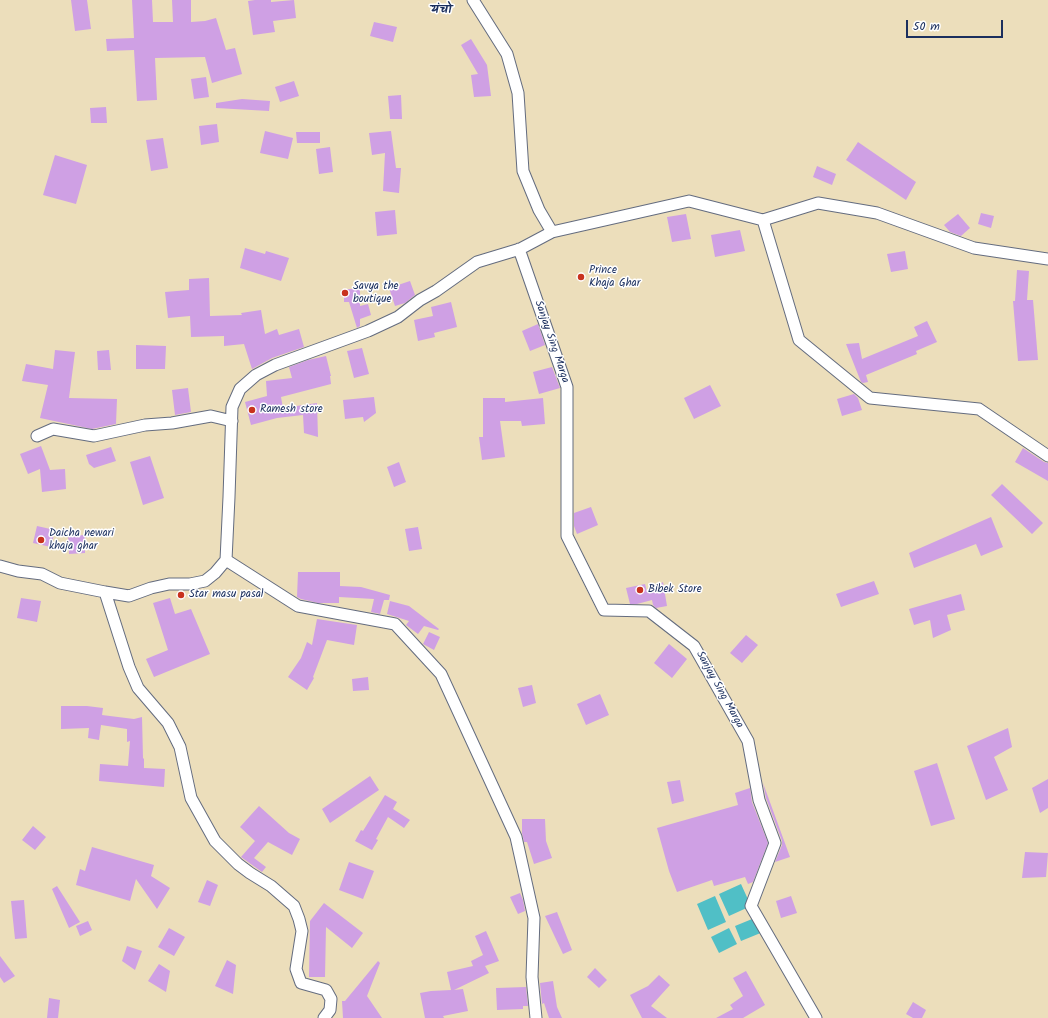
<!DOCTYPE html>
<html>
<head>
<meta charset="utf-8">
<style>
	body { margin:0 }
	#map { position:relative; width:1048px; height:1018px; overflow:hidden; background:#ecdebb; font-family:Kalam,sans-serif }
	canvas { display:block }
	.scale { position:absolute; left:906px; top:20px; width:97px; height:18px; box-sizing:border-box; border:2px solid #1b2f5e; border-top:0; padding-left:5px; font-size:12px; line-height:14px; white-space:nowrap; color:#1b2f5e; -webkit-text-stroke:3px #fff; paint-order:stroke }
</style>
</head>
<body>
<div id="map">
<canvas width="1048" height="1018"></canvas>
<div class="scale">50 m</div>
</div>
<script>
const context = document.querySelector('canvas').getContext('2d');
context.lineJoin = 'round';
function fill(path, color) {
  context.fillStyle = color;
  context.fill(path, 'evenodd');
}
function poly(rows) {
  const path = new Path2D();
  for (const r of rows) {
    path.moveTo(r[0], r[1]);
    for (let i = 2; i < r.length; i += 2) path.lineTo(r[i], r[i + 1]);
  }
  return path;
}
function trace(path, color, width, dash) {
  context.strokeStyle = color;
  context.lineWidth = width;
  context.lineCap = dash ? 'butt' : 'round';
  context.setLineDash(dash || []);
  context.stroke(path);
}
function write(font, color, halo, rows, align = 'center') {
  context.font = font + ' Kalam,"Playpen Sans Deva",sans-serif';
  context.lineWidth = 3;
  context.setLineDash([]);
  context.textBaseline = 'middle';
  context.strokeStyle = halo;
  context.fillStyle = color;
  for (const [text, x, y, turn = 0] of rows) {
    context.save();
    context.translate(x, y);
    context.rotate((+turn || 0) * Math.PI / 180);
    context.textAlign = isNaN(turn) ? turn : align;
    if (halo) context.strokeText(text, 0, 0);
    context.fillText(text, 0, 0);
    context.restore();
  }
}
fill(poly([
	[741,884,751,906,729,916,719,894],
	[715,896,726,922,708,930,697,904],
	[757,917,763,932,741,941,735,926],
	[729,928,737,944,719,953,711,937]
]), '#50bfc6');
fill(poly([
	[71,0,87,0,91,29,75,31],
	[132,0,152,0,153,22,173,22,172,0,191,0,191,22,205,21,216,18,226,50,235,48,242,74,212,83,205,57,155,58,157,100,137,101,134,50,107,51,106,39,134,38],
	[255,0,271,0,271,2,294,0,296,18,273,21,275,32,253,35,248,1],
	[374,22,397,27,393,42,370,36],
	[471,39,487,65,491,96,474,97,471,75,478,74,461,45],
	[206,77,209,97,194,99,191,79],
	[294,81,299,96,280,102,275,87],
	[401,95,402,119,390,119,388,96],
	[242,99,270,101,269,111,216,108,216,103],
	[106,107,107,123,91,123,90,108],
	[217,124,219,142,201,145,199,126],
	[265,131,293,138,288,159,260,153],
	[391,131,396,168,401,168,399,193,383,191,385,153,372,155,369,133],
	[296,132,320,132,320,143,297,143],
	[163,138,168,168,151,171,146,140],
	[858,142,916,182,906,200,846,160],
	[330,147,333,172,319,174,316,149],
	[55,155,87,165,76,204,43,195],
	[817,166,836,174,832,185,813,177],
	[395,210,397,234,377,236,375,212],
	[981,213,994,216,991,228,978,224],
	[686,214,691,239,672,242,667,217],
	[958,214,970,228,961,236,950,232,944,225],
	[740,230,745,251,715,257,711,235],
	[245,248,265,254,266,251,289,258,281,281,240,268],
	[905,251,908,269,891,272,887,254],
	[1017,270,1029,271,1027,300,1033,300,1038,360,1018,361,1013,301,1015,301],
	[209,278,210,316,242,315,241,313,261,310,265,334,277,329,279,335,299,329,304,347,272,358,252,369,244,344,224,346,224,336,191,337,190,316,168,318,165,292,189,290,189,279],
	[410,281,415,295,405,303,395,306,389,288],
	[344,289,360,289,360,306,368,304,371,315,360,319,360,326,357,328,349,302,344,302],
	[451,302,457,327,434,333,435,337,418,341,414,320,433,316,431,307],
	[927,321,937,342,916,351,917,354,866,375,868,382,863,383,861,382,846,344,859,343,862,359,918,336,914,327],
	[538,324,545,345,530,351,522,331],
	[136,345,166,346,165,369,136,369],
	[362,348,369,374,354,378,347,351],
	[55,350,75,352,69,398,117,399,116,424,92,429,40,418,48,385,22,381,26,364,53,369],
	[109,350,111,370,98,370,97,351],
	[326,356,331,376,330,376,331,384,281,397,283,408,317,403,318,437,304,433,303,415,277,418,251,425,245,402,267,396,266,381,292,378,289,367,308,360],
	[552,367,560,388,539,394,533,372],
	[710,385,721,406,694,419,684,398],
	[188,388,191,412,175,415,172,390],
	[854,394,858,398,862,410,842,416,837,399],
	[374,397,376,413,364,422,363,417,345,419,343,400],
	[483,398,505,398,505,402,543,398,545,424,522,426,521,421,500,421,505,457,482,460,479,437,483,437],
	[41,446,50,470,65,469,66,489,42,492,40,469,28,474,20,454],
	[111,447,116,461,94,468,89,464,86,455],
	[1023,448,1044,462,1048,463,1048,481,1015,462],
	[150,456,164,498,143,505,130,462],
	[399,462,406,482,394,487,387,467],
	[1002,484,1043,523,1032,534,991,495],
	[591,507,598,525,577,534,574,526,574,513],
	[991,517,1003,547,981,556,976,544,914,568,909,553],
	[37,526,55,530,51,547,33,543],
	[418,527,422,549,409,551,405,529],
	[85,535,85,553,69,554,68,536],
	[298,572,340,572,340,586,361,587,390,595,389,600,384,600,380,614,371,612,374,599,339,597,339,603,318,603,301,599,297,597],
	[874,581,879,594,841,607,836,594],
	[663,582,667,606,656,608,653,605,652,600,637,604,630,604,626,588,645,584,647,592],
	[961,594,965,610,947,615,951,630,933,638,930,620,914,625,909,609],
	[21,598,41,601,37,622,17,618],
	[170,598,175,614,191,609,210,654,154,677,146,659,168,650,153,603],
	[390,601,409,606,439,629,438,630,424,626,418,634,406,625,409,621,387,614],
	[317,619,357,625,354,645,327,640,313,677,314,678,307,690,288,677,301,658,307,642,312,645],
	[429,632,440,637,434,650,423,644],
	[746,635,758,645,742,663,730,653],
	[669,644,687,659,672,678,654,663],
	[368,677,369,690,353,691,352,679],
	[532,685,536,703,523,707,518,688],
	[600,694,609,715,586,725,577,704],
	[61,706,87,706,103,708,102,715,134,719,142,717,143,758,144,759,144,768,165,769,164,787,99,781,100,764,128,766,130,741,127,742,127,729,101,725,99,740,88,738,89,728,61,729],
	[1008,728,1012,747,994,757,1008,790,986,800,967,746],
	[937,763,955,819,931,826,914,771],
	[370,776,379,790,330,823,322,809],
	[1048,779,1048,808,1040,813,1032,788],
	[680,780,684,801,672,804,667,782],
	[763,783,790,857,775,862,782,845,782,841,766,798],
	[750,788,752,802,768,843,753,882,748,884,745,877,714,886,712,880,677,892,669,871,657,828,738,805,735,793],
	[385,795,397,802,393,809,410,820,404,828,388,817,376,839,378,840,372,850,355,841,361,830,363,831],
	[259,806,289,833,300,839,292,855,268,842,254,858,266,867,262,872,241,857,255,841,240,827],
	[522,819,545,819,546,841,552,858,534,864,527,842,524,842,522,833],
	[33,826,46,837,35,850,22,840],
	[92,847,154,865,151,876,170,888,157,909,136,879,130,901,76,885,80,869,85,871],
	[1025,852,1048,853,1046,877,1022,878],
	[349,862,374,871,363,899,339,890],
	[207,880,218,885,210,906,198,902],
	[57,886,80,922,69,928,52,889],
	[520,893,523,900,525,911,518,914,510,897],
	[791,896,797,913,781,918,776,901],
	[24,900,27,938,15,939,11,901],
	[324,903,363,933,352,948,326,927,325,977,309,977,310,921],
	[557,912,572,950,563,954,545,916],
	[88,921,92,930,80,936,76,926],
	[169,928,185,937,174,956,158,947],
	[486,931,499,961,485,966,489,973,454,990,463,989,468,1011,443,1016,444,1018,425,1018,420,993,431,991,451,990,447,972,473,966,471,961,483,955,475,936],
	[127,946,142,951,135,970,122,961],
	[0,956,15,976,4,983,0,977],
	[227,960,236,965,233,994,215,986],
	[378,961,380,963,367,996,382,1018,343,1018,342,1001,345,1001],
	[159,964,170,971,166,992,148,981],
	[595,968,607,980,599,988,587,977],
	[746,971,765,1005,743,1018,716,1018,733,1009,730,1005,743,996,733,978],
	[659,975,670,985,651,1006,667,1018,642,1018,630,995,648,986],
	[553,981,557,1007,562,1018,549,1018,544,1003,542,1004,540,983],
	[526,987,528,1006,523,1006,523,1009,497,1010,496,988],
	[49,998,60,1000,58,1018,47,1018],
	[913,1002,926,1010,922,1018,913,1018,906,1014]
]), '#cfa0e4');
const street = poly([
	[473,0,507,54,518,93,523,171,539,210,552,232,689,201,763,220,818,203,877,213,974,248,1048,259],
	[763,220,799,340,870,398,979,409,1048,456],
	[519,249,567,387,567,536,604,610,649,611,694,646,748,741,759,800,775,843,751,906,816,1018],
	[37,436,53,429,94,436,145,425,172,423,211,416,232,421],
	[226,560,298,606,395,624,441,674,516,837,534,918,532,977,536,1018],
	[0,566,18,571,42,574,60,583,105,592,129,667,138,688,168,723,180,747,191,798,215,841,238,864,250,873,271,886,294,906,299,919,302,931,296,969,301,983,326,990,331,999,330,1010,324,1018],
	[105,592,129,596,151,588,169,584,190,584,205,581,215,573,226,560,229,497,232,407,240,389,256,375,275,365,368,331,398,317,420,300,436,291,477,262,520,249,552,232]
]);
trace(street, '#646c7f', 13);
trace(street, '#fff', 11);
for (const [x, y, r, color] of [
	[581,277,4,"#c8321e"],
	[345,293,4,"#c8321e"],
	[252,410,4,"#c8321e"],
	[41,540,4,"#c8321e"],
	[640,590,4,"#c8321e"],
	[181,595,4,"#c8321e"]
]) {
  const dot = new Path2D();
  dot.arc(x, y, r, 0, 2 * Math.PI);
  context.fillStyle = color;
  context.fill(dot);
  trace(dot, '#fff', 1.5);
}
write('11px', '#1b2f5e', '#fff', [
	["Prince",589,271],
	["Khaja Ghar",589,284],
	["Savya the",353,287],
	["boutique",353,300],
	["Ramesh store",260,410],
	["Daicha newari",49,534],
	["khaja ghar",49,547],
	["Bibek Store",648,590],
	["Star masu pasal",189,595]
], 'left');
write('11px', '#1b2f5e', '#fff', [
	["Sanjay Sing Marga",551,342,71],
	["Sanjay Sing Marga",719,690,61]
]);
write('bold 12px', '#1b2f5e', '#fff', [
	["यंचो",441,11]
]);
</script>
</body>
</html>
